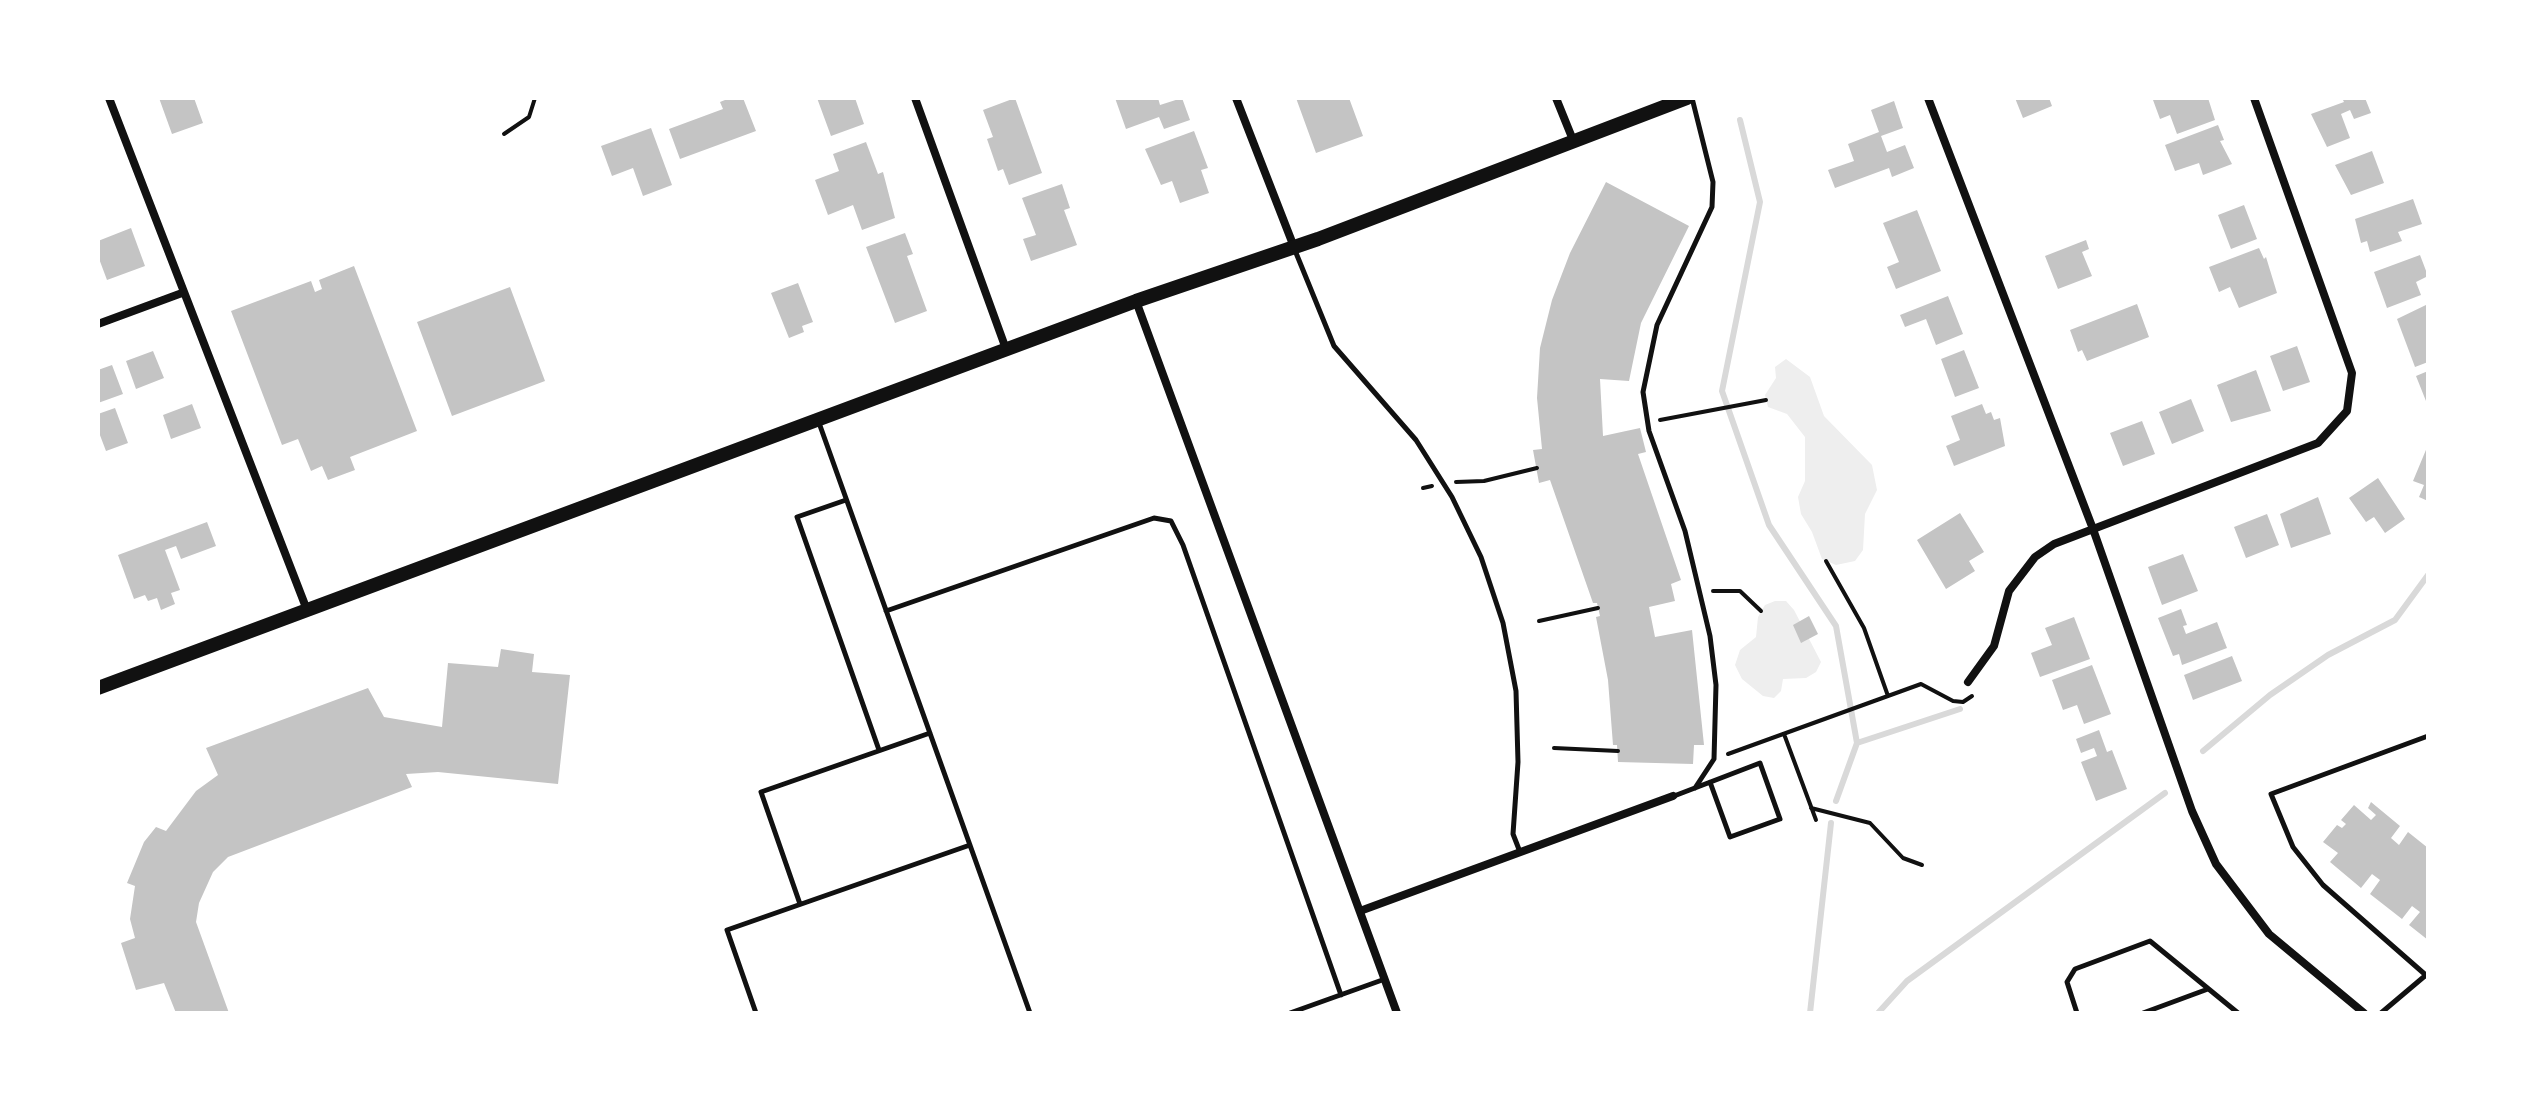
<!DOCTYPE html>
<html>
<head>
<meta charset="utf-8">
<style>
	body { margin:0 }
	#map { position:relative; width:2526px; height:1111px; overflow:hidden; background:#fff; font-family:"Space Grotesk",sans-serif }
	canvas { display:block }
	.frame { position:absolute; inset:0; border:100px solid #fff; pointer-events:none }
</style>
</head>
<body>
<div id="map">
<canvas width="2526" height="1111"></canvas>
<div class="frame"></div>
</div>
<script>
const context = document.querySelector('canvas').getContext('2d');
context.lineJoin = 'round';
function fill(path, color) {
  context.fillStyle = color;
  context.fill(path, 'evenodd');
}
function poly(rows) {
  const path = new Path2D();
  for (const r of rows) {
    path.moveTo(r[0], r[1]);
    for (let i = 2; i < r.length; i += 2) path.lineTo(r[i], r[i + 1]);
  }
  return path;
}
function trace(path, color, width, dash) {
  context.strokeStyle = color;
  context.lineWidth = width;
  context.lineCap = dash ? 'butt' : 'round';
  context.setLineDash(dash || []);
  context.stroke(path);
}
fill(poly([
	[1786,359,1810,377,1824,416,1872,465,1877,490,1865,514,1863,550,1855,561,1836,565,1822,559,1812,532,1801,514,1798,497,1805,481,1805,437,1787,414,1768,407,1765,395,1776,378,1775,367],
	[1775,601,1786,601,1794,610,1821,662,1816,672,1806,678,1783,679,1781,691,1774,698,1763,696,1742,679,1735,665,1740,650,1756,637,1758,617,1765,605]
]), '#eee');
trace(poly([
	[1740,120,1760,202,1722,391,1769,525,1836,626,1857,743],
	[2203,751,2270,695,2328,655,2395,620,2428,575],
	[1836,801,1857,743,1960,709],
	[1810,1013,1831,823],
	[1878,1013,1907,981,2165,793]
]), '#d9d9d9', 6);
fill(poly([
	[159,98,194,98,203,123,172,134],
	[730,98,743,98,756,131,680,159,669,129,723,109,720,102],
	[817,98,855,98,864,124,831,136],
	[1015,98,1042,173,1009,185,1003,169,998,171,987,139,993,137,983,110],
	[1115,98,1158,98,1160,105,1182,98,1190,120,1164,129,1159,117,1126,129],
	[1296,98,1349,98,1363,136,1316,153],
	[2015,98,2049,98,2052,106,2023,118],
	[2160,98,2208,98,2215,120,2177,134,2170,115,2160,119,2153,100],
	[2342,98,2365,98,2371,113,2354,119,2350,110,2341,114,2350,138,2327,147,2311,114,2344,102],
	[1894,101,1903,128,1881,136,1887,152,1905,145,1914,168,1892,177,1889,168,1835,188,1828,170,1854,161,1848,144,1879,132,1871,110],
	[2218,125,2224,140,2220,141,2232,164,2203,175,2199,163,2175,171,2165,145],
	[651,128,672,185,643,196,633,168,612,176,601,146],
	[1194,131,1208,168,1201,170,1209,193,1180,203,1172,181,1161,185,1145,149],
	[866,142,878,174,883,172,895,218,862,230,853,205,828,215,815,180,839,171,833,154],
	[2372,151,2384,183,2351,195,2335,165],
	[1606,182,1689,226,1641,323,1629,381,1600,379,1603,436,1640,428,1646,452,1638,454,1681,580,1671,584,1675,601,1649,607,1655,637,1692,630,1704,745,1694,745,1693,764,1618,762,1617,745,1613,745,1608,680,1596,617,1600,616,1597,603,1593,603,1550,480,1539,483,1533,450,1542,449,1537,398,1540,348,1552,300,1570,253],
	[1062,184,1070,208,1064,210,1077,245,1031,261,1023,239,1036,235,1022,198],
	[2413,199,2422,224,2398,232,2402,241,2370,252,2367,241,2361,243,2355,219],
	[2244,205,2257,239,2231,249,2218,215],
	[1917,210,1941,271,1896,289,1887,267,1899,262,1883,223],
	[131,228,145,266,107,280,98,256,98,241],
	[905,233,913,254,907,256,927,311,895,323,866,247],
	[2086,240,2089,249,2082,252,2092,276,2058,289,2045,256],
	[2259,248,2264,259,2266,257,2277,293,2239,308,2230,287,2219,292,2209,267],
	[2420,255,2428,276,2416,282,2421,295,2387,308,2374,272],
	[354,266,417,431,350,457,355,470,328,480,322,466,311,471,298,439,282,445,231,311,311,281,315,292,322,289,319,280],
	[798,283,813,322,802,326,804,332,789,338,771,293],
	[510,287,545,381,452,416,417,322],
	[1948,296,1963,334,1936,345,1926,319,1905,327,1900,315],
	[2137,304,2149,337,2087,361,2082,350,2078,352,2070,330],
	[2428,304,2428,362,2415,367,2397,319],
	[2297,346,2310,382,2283,391,2270,356],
	[1964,350,1979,388,1955,397,1941,359],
	[153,351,164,378,136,389,126,361],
	[112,365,123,394,98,403,98,370],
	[2256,370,2271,411,2231,422,2217,385],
	[2428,371,2428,400,2426,401,2416,376],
	[2191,399,2204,431,2172,444,2159,412],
	[192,404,201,428,171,439,163,415],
	[1982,404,1986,414,1991,412,1994,420,2000,418,2005,446,1954,466,1946,446,1960,440,1951,416],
	[115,408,128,443,106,451,98,430,98,414],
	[2142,421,2155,454,2123,466,2110,433],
	[2428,445,2428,501,2419,497,2424,485,2413,481],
	[2378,478,2405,519,2385,533,2374,517,2366,522,2349,498],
	[2318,497,2331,534,2291,548,2280,514],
	[1960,513,1984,552,1969,561,1975,571,1946,589,1917,540],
	[2267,514,2279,545,2246,558,2234,527],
	[207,522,216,546,181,559,176,546,165,550,180,590,171,593,175,604,161,610,157,598,148,601,145,595,134,599,118,555],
	[2183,554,2198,591,2162,605,2148,567],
	[2181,609,2187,625,2183,626,2186,634,2217,622,2227,648,2182,665,2179,654,2173,656,2158,618],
	[1809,616,1818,634,1801,643,1793,625],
	[2074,617,2090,659,2040,677,2031,653,2052,645,2045,628],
	[501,649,534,654,532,672,570,675,558,784,438,772,406,774,412,787,228,857,213,872,199,903,196,922,229,1013,176,1013,164,983,136,990,121,943,135,938,130,919,135,886,127,883,144,842,156,827,166,831,196,791,218,775,206,748,368,688,384,717,442,727,448,663,498,667],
	[2232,656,2242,681,2193,700,2184,675],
	[2092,665,2111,714,2084,724,2077,705,2063,710,2052,680],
	[2099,730,2107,752,2112,750,2127,789,2096,801,2081,762,2097,756,2094,748,2081,753,2076,739],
	[2371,802,2400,826,2391,838,2399,845,2408,832,2428,848,2428,940,2409,925,2420,912,2412,906,2402,919,2370,894,2380,880,2372,874,2361,888,2330,862,2338,853,2323,842,2337,825,2342,828,2346,824,2341,820,2354,805,2371,820,2376,815,2368,808]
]), '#c4c4c4');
trace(poly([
	[504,134,529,117,535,98],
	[1660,420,1766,400],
	[1456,482,1484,481,1537,468],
	[1423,488,1432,486],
	[1826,561,1864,628,1888,696],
	[1713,591,1740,591,1761,611],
	[1539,621,1598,608],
	[1784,734,1816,820],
	[1554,748,1618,751],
	[1728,754,1921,684,1953,701,1963,702,1972,696],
	[1811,808,1870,823,1903,858,1922,865]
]), '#111', 4);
trace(poly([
	[1692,98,1713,182,1712,207,1657,325,1643,392,1649,431,1685,531,1710,636,1716,685,1714,759,1695,788],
	[1294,248,1334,346,1416,440,1452,497,1481,557,1503,623,1516,691,1518,762,1513,834,1520,852],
	[818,420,1030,1013],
	[846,500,797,517,879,750],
	[886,611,1154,518,1171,521,1183,545,1341,995],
	[2428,736,2271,794,2293,847,2323,885,2428,977],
	[1674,796,1760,763,1780,819,1730,837,1710,782],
	[800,904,761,792,930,733],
	[756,1013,727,930,970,845],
	[1290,1013,1385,979],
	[2077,1013,2067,982,2075,969,2150,941,2238,1013],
	[2143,1013,2208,989],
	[2381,1013,2426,975]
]), '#111', 5);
trace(poly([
	[109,98,307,610],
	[915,98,1006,349],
	[1236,98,1294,247],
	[1556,98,1573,140],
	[1928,98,2093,529,2192,811,2216,864,2269,934,2364,1013],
	[1136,301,1397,1013],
	[98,324,182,293],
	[1968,682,1994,646,2009,591,2035,557,2054,544,2318,443,2347,411,2352,373,2254,98],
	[1360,911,1673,796]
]), '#111', 8);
trace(poly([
	[98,688,1136,301,1318,239,1687,98]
]), '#111', 14);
</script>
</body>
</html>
